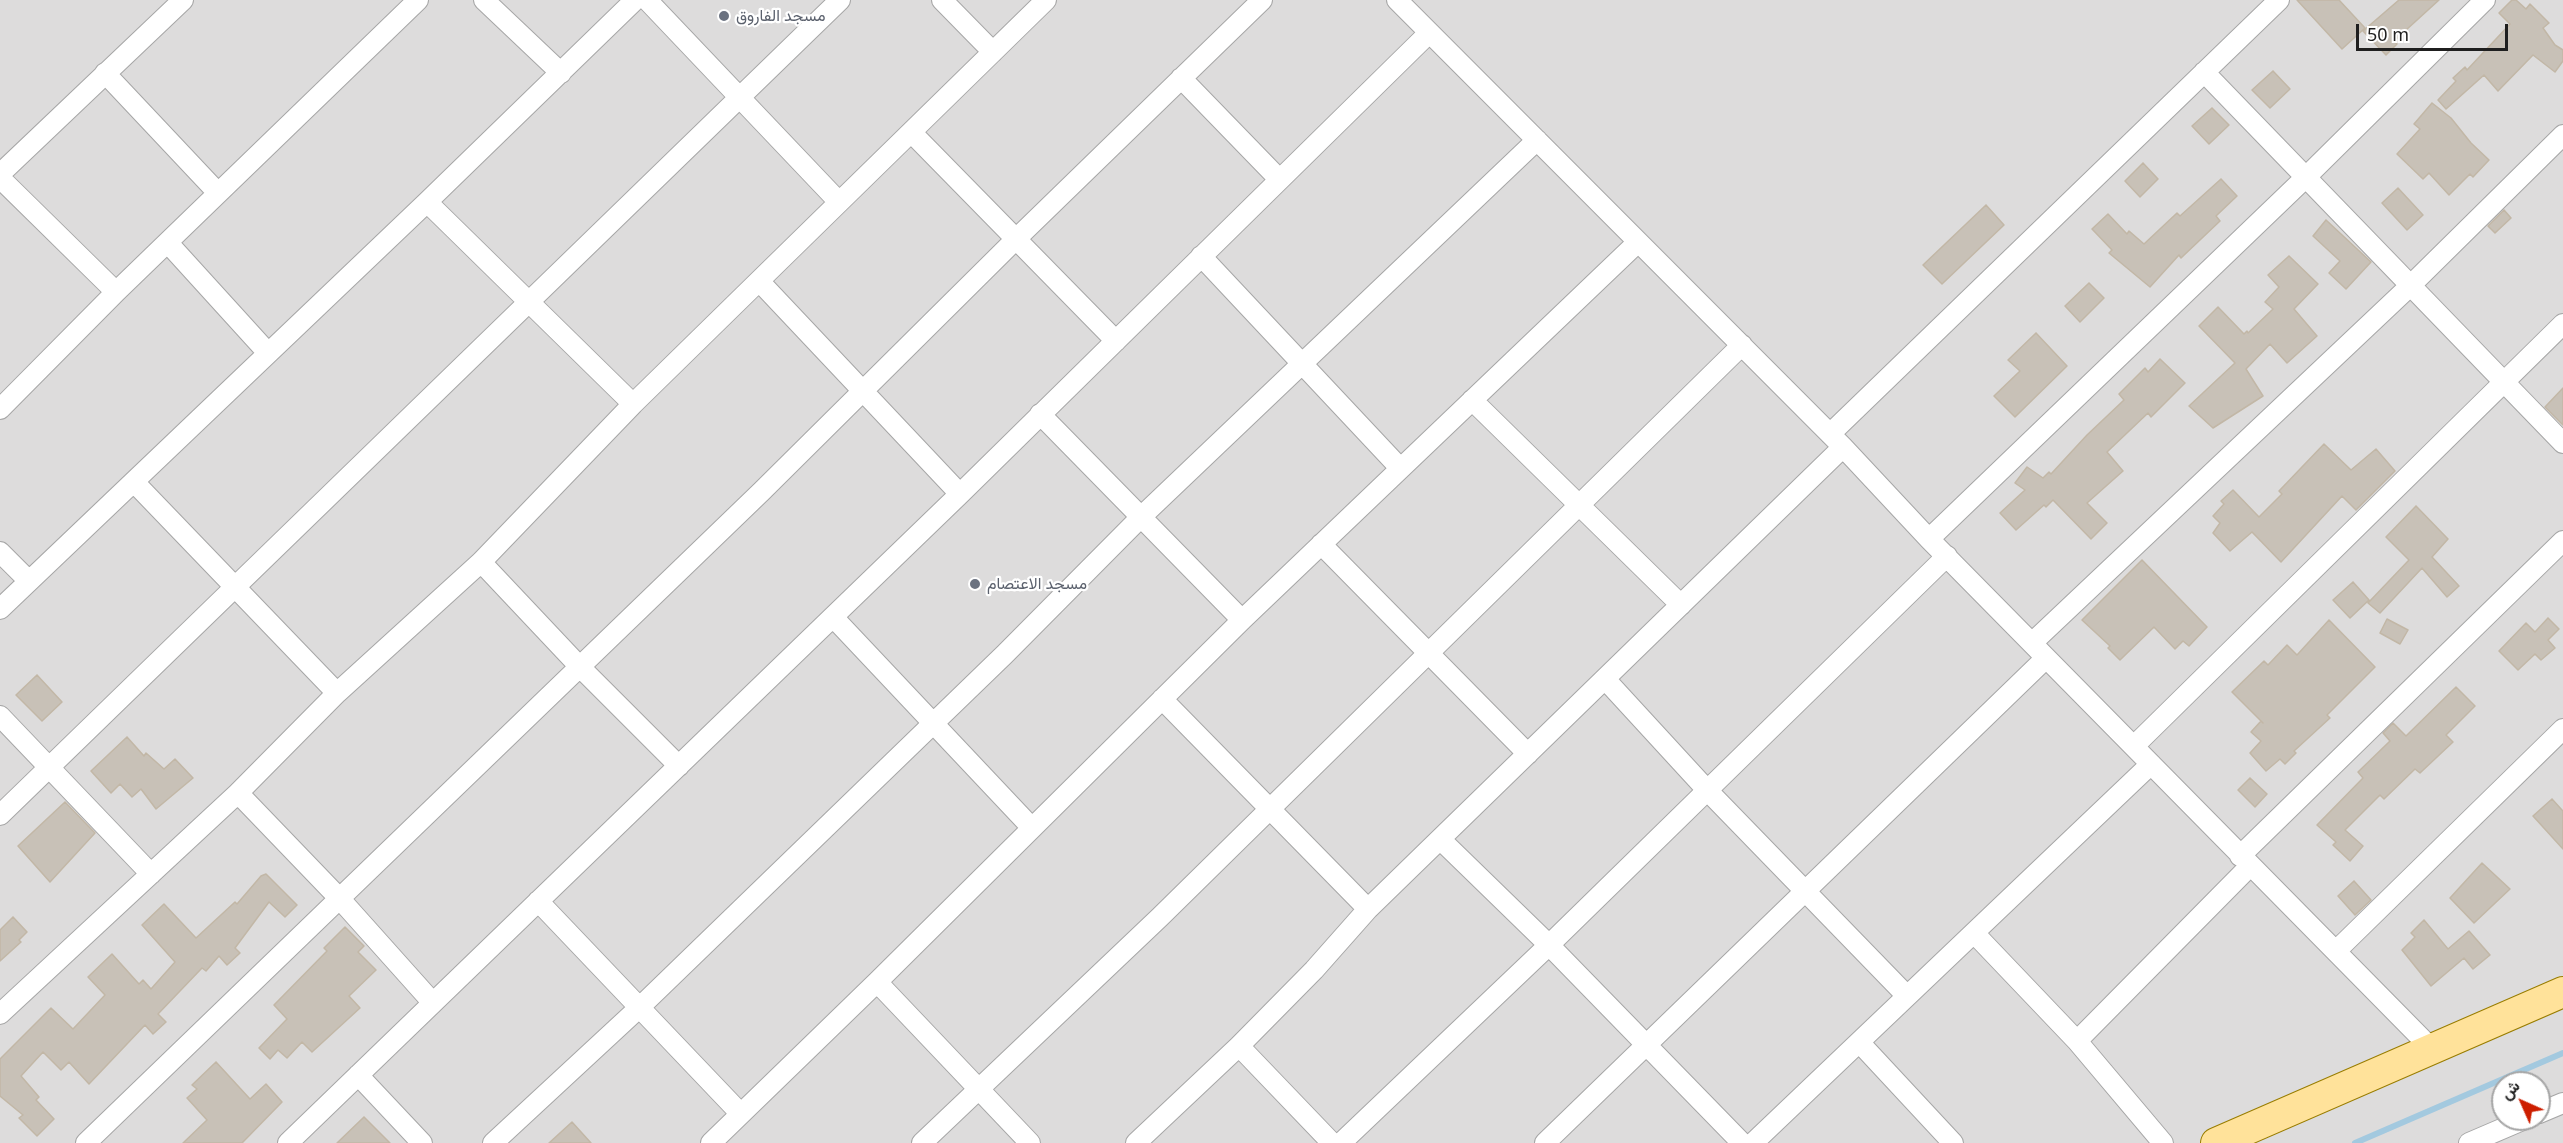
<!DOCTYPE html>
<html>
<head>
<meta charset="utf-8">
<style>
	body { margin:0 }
	#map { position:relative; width:2563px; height:1143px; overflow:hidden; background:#f0eee4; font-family:"Noto Sans",Vazirmatn,sans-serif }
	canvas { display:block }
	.north { position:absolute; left:2491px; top:1071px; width:60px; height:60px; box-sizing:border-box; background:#fff; border:2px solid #a5a5a5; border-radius:50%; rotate:315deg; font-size:16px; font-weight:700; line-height:24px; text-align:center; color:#1f1f1f }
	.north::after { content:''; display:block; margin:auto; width:21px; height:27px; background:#cd1e00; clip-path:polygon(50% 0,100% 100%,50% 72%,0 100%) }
	.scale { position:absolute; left:2356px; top:24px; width:152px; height:27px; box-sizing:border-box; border:3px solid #1f1f1f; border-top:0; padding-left:8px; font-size:18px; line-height:21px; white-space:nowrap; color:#1f1f1f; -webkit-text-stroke:4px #fff; paint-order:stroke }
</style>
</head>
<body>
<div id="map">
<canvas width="2563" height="1143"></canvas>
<div class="north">ش</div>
<div class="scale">50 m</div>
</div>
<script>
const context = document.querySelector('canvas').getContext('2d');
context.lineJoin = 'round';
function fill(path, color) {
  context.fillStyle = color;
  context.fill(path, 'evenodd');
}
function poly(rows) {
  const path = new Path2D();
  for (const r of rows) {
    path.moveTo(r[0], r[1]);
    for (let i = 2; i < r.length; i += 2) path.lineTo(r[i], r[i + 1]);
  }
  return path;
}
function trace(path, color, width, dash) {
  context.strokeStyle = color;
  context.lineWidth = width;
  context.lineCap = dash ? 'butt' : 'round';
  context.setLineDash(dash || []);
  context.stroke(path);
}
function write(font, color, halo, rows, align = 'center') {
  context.font = font + ' "Noto Sans",Vazirmatn,sans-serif';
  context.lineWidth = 4.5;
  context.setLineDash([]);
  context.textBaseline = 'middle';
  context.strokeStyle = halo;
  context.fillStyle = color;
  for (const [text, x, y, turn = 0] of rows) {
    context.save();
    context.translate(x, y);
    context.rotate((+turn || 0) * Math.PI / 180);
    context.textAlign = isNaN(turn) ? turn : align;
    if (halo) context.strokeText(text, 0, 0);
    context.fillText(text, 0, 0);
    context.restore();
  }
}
fill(poly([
	[0,0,2563,0,2563,1143,0,1143],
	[2503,1083,2539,1083,2539,1119,2503,1119]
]), '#dddcdc');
trace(poly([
	[2355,1143,2563,1053]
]), '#a3c9df', 6);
const building = poly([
	[2297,0,2339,0,2365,28,2342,49,2297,0],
	[2399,0,2439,0,2394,41,2397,44,2386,55,2363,31,2399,0],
	[2512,0,2516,0,2526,9,2530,4,2549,23,2543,28,2555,45,2563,50,2563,61,2555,72,2533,55,2498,91,2484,75,2446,109,2438,100,2456,81,2453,78,2465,67,2467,70,2510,24,2499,13,2512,0],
	[2273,71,2290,89,2270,108,2252,90,2273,71],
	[2432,103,2451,118,2471,143,2489,160,2473,177,2470,174,2449,195,2429,173,2423,179,2397,154,2420,129,2414,124,2432,103],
	[2212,108,2229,125,2209,144,2192,126,2212,108],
	[2143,163,2158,179,2140,197,2125,181,2143,163],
	[2221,179,2237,196,2216,216,2220,221,2181,258,2179,255,2150,287,2109,253,2112,250,2092,229,2108,214,2127,234,2129,231,2144,244,2177,213,2180,216,2221,179],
	[2398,188,2423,215,2407,230,2382,203,2398,188],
	[1986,205,2004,225,1942,284,1923,265,1986,205],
	[2504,210,2511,218,2495,233,2488,226,2504,210],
	[2326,220,2371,262,2346,289,2329,273,2340,261,2313,236,2326,220],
	[2289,256,2318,284,2294,309,2317,336,2287,363,2270,344,2246,369,2263,396,2213,428,2189,406,2235,363,2199,326,2218,307,2244,334,2247,331,2248,333,2273,309,2265,302,2279,287,2268,275,2289,256],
	[2089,283,2104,298,2080,322,2065,306,2089,283],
	[2036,333,2067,366,2015,417,1994,396,2020,371,2008,360,2036,333],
	[2160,359,2185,383,2151,417,2148,413,2107,452,2123,471,2087,503,2107,523,2091,539,2053,500,2046,507,2044,505,2016,530,2000,513,2025,490,2015,483,2027,467,2043,478,2049,472,2051,474,2087,435,2124,400,2119,394,2145,368,2148,372,2160,359],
	[2563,388,2563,425,2545,407,2563,388],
	[2324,444,2351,470,2376,449,2395,471,2356,510,2342,496,2281,562,2252,532,2230,551,2213,533,2220,523,2213,516,2224,504,2221,501,2233,490,2259,517,2282,494,2279,491,2324,444],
	[2416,506,2448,539,2432,557,2459,586,2447,597,2422,568,2380,613,2368,603,2409,560,2386,537,2416,506],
	[2142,560,2207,627,2189,646,2183,641,2175,649,2154,627,2120,660,2108,648,2110,646,2082,620,2142,560],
	[2353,582,2369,600,2350,618,2333,600,2353,582],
	[2548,618,2559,629,2548,640,2555,648,2541,660,2535,654,2518,670,2499,651,2526,623,2535,632,2548,618],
	[2387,619,2408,630,2400,644,2380,633,2387,619],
	[2329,620,2375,667,2327,715,2330,718,2294,751,2296,753,2285,764,2280,759,2266,771,2250,753,2261,741,2251,732,2261,721,2263,723,2232,692,2264,661,2268,665,2287,645,2297,655,2329,620],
	[37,675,62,702,42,721,16,695,37,675],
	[2456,687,2475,706,2446,735,2453,742,2420,773,2415,769,2384,799,2380,795,2345,830,2363,846,2350,861,2333,845,2336,842,2317,825,2363,778,2358,772,2390,741,2383,733,2393,723,2406,736,2456,687],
	[127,737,144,756,146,753,164,769,175,759,193,778,156,809,141,789,132,797,120,784,111,793,91,771,127,737],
	[2250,778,2267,794,2255,807,2238,790,2250,778],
	[2552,799,2563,811,2563,849,2533,816,2552,799],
	[65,802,95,833,50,882,18,846,65,802],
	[2482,863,2510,889,2474,923,2450,898,2482,863],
	[266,874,297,905,285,917,269,902,235,948,240,953,227,965,219,956,206,971,202,968,158,1014,166,1022,153,1034,145,1025,89,1084,69,1062,61,1070,43,1052,21,1076,39,1097,36,1100,54,1119,37,1136,19,1118,23,1115,0,1096,0,1059,51,1008,73,1029,105,995,88,977,112,954,139,984,143,980,151,989,175,962,142,925,164,904,196,938,235,902,237,904,261,876,266,874],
	[2354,881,2371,900,2355,915,2338,896,2354,881],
	[13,917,27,932,19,940,21,942,0,961,0,930,13,917],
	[2424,920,2448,949,2469,931,2490,955,2473,969,2464,958,2431,986,2402,950,2415,937,2411,933,2424,920],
	[345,927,364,946,358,952,376,970,349,996,360,1008,312,1052,302,1042,287,1058,278,1050,270,1059,259,1048,287,1019,274,1005,327,951,324,948,345,927],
	[216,1062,250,1099,266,1084,282,1102,242,1143,183,1143,207,1120,187,1098,197,1089,192,1085,216,1062],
	[364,1117,390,1143,337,1143,364,1117],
	[572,1122,591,1143,549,1143,572,1122]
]);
fill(building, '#c8c1b7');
trace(building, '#c2b7a6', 1.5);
const street = poly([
	[484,0,561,73],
	[647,0,839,202],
	[942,0,993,52],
	[1397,0,1843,447,1929,539,2432,1049],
	[2204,72,2563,443],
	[105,73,218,193],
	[1181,78,1279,179],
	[911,132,1116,341],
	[0,174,183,0],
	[0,178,116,292],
	[427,202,633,404],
	[168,243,268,353],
	[1201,256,1400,468],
	[760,282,960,494],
	[1472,400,1681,605],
	[0,409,116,292,418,0],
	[1040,414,1242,620],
	[1830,434,2279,0],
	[134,482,337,693],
	[1929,539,2305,178,2485,0],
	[1321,544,1528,754],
	[0,552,29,581],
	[481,562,580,667,679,766],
	[0,609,427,202,635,0],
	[833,617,1032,828],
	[2033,642,2410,286,2563,135],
	[1605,679,1707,790,1907,996],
	[1162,699,1368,909],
	[0,716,151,874],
	[2134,746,2563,324],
	[238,793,340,899,433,1003],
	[0,815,840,0],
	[1440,839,1549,945,1742,1143],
	[2240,856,2563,541],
	[538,901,740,1113],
	[1974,933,2077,1041,2163,1143],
	[2336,951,2563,729],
	[877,982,1030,1143],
	[0,1014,238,793,337,693,481,562,633,404,1046,0],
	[2077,1041,2250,866],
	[1859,1042,1953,1143],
	[1239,1046,1332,1143],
	[358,1075,422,1143],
	[2539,1113,2563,1103],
	[86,1143,762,491,1016,239,1262,0],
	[288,1143,960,494,1429,33],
	[493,1143,641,1006,1005,654,1141,517,1537,140],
	[711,1143,877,982,1242,620,1638,242],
	[922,1143,1160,917,1742,345],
	[1136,1143,1239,1046,1314,970,1368,909,1843,447],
	[1341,1143,1549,945,1947,556],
	[1545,1143,2046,658],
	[1753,1143,2151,764],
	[2469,1143,2525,1119]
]);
const primary = poly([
	[2216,1143,2563,992]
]);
trace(street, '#a6a6a6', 22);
trace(primary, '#997d00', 32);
trace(street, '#fff', 20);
trace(primary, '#ffe29a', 30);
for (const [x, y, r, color] of [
	[724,16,6,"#6b7280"],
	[975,584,6,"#6b7280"]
]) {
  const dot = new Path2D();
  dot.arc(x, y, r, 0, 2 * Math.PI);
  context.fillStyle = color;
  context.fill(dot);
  trace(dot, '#fff', 2);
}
write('16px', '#5b616d', '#fff', [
	["مسجد الفاروق",736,16],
	["مسجد الاعتصام",987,584]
], 'left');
</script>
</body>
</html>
